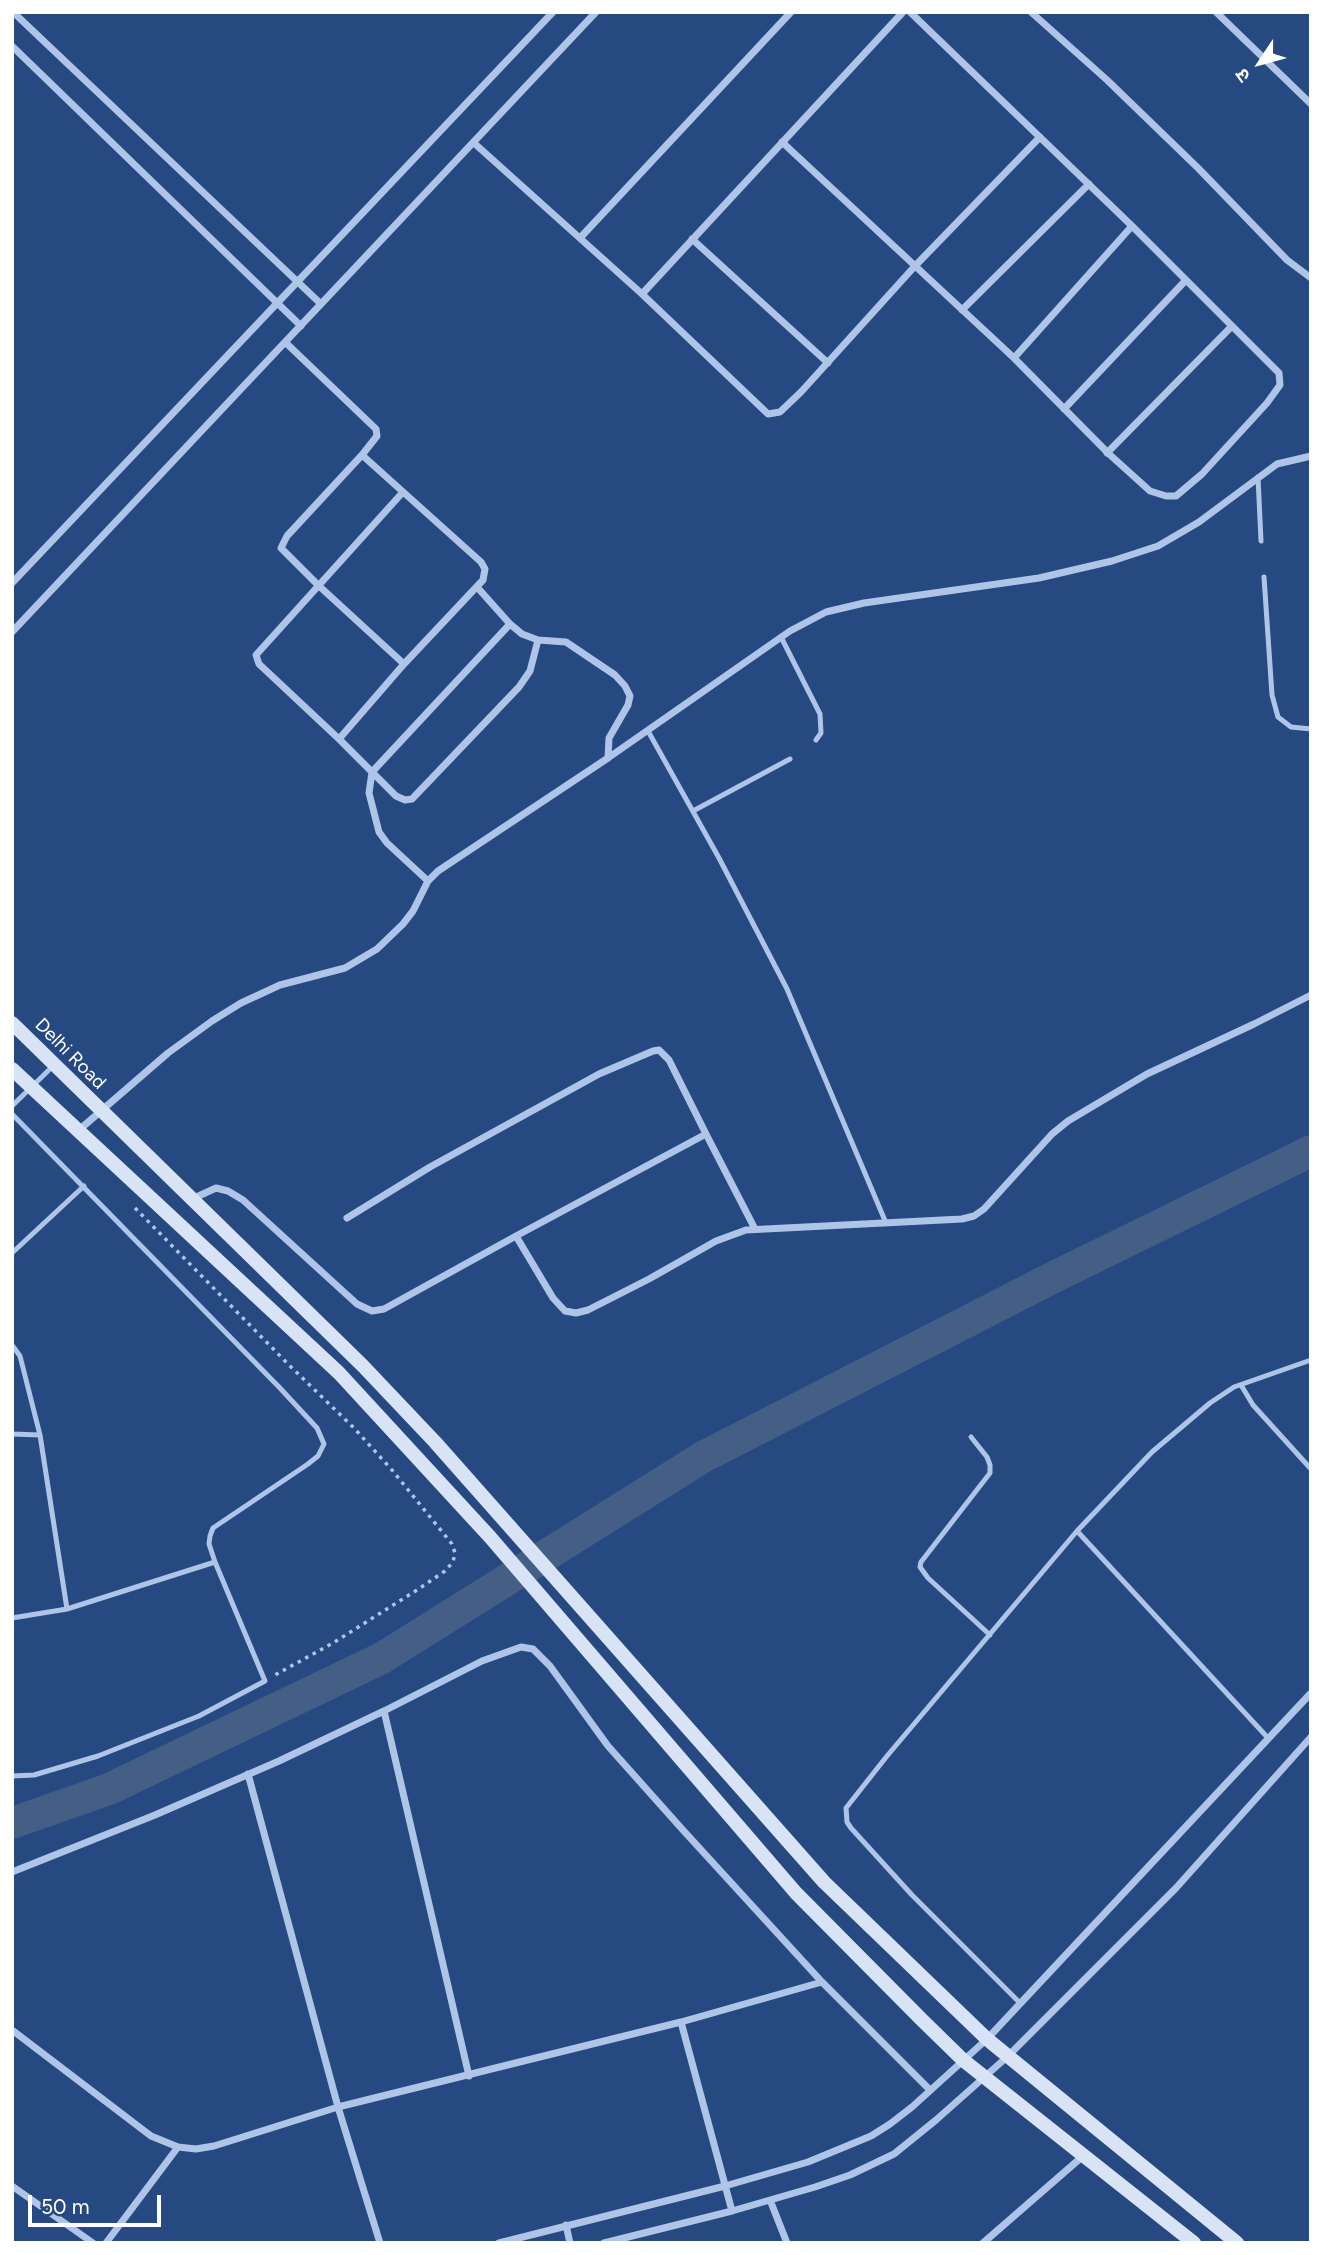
<!DOCTYPE html>
<html>
<head>
<meta charset="utf-8">
<style>
	body { margin:0 }
	#map { position:relative; width:1323px; height:2255px; overflow:hidden; background:#264982; font-family:Figtree,"Noto Sans Devanagari",sans-serif }
	canvas { display:block }
	.frame { position:absolute; inset:0; border:14px solid #fff; pointer-events:none }
	.north { position:absolute; left:1225px; top:28px; width:70px; height:70px; -webkit-text-stroke:5px #264982; paint-order:stroke; rotate:234deg; font-size:19px; font-weight:700; line-height:28px; text-align:center; color:#fff }
	.north::after { content:''; display:block; margin:auto; width:24px; height:32px; background:#fff; clip-path:polygon(50% 0,100% 100%,50% 72%,0 100%) }
	.scale { position:absolute; left:28px; top:2195px; width:133px; height:32px; box-sizing:border-box; border:4px solid #fff; border-top:0; padding-left:9px; font-size:21px; line-height:24px; white-space:nowrap; color:#fff; -webkit-text-stroke:5px #264982; paint-order:stroke }
</style>
</head>
<body>
<div id="map">
<canvas width="1323" height="2255"></canvas>
<div class="frame"></div>
<div class="north">उ</div>
<div class="scale">50 m</div>
</div>
<script>
const context = document.querySelector('canvas').getContext('2d');
context.lineJoin = 'round';
function poly(rows) {
  const path = new Path2D();
  for (const r of rows) {
    path.moveTo(r[0], r[1]);
    for (let i = 2; i < r.length; i += 2) path.lineTo(r[i], r[i + 1]);
  }
  return path;
}
function trace(path, color, width, dash) {
  context.strokeStyle = color;
  context.lineWidth = width;
  context.lineCap = dash ? 'butt' : 'round';
  context.setLineDash(dash || []);
  context.stroke(path);
}
function write(font, color, halo, rows, align = 'center') {
  context.font = font + ' Figtree,sans-serif';
  context.lineWidth = 6;
  context.setLineDash([]);
  context.textBaseline = 'middle';
  context.strokeStyle = halo;
  context.fillStyle = color;
  for (const [text, x, y, turn = 0] of rows) {
    context.save();
    context.translate(x, y);
    context.rotate((+turn || 0) * Math.PI / 180);
    context.textAlign = isNaN(turn) ? turn : align;
    if (halo) context.strokeText(text, 0, 0);
    context.fillText(text, 0, 0);
    context.restore();
  }
}
trace(poly([
	[12,1823,109,1789,382,1658,703,1457,1052,1278,1311,1151]
]), '#445e86', 32);
trace(poly([
	[135,1208,290,1366,354,1428,392,1470,452,1544,455,1553,453,1562,445,1571,417,1590,333,1643,275,1675]
]), '#aec5e7', 3.5, [3.5, 5]);
trace(poly([
	[1258,477,1261,541],
	[1264,577,1272,695,1278,717,1291,727,1311,729],
	[781,637,820,714,821,733,816,740],
	[648,731,719,858,787,989,886,1223],
	[693,811,790,759],
	[12,1106,54,1065],
	[12,1114,279,1387,317,1428,324,1444,318,1456,308,1464,213,1528,210,1536,209,1544,215,1562,265,1681,199,1716,98,1756,34,1775,12,1776],
	[12,1253,84,1186],
	[12,1345,20,1356,40,1435,67,1609],
	[1241,1385,1253,1405,1311,1469],
	[12,1434,40,1435],
	[971,1437,987,1457,990,1465,990,1473,921,1562,920,1567,928,1578,990,1635],
	[1077,1531,1268,1738],
	[12,1618,67,1609,215,1562],
	[1020,2003,912,1895,851,1828,847,1822,846,1808,887,1756,1077,1531,1152,1452,1210,1403,1234,1387,1311,1360]
]), '#aec5e7', 5);
trace(poly([
	[13,12,321,304],
	[1031,12,1107,80,1198,168,1287,260,1311,278],
	[1216,12,1311,104],
	[12,46,301,326],
	[782,142,1014,358,1109,454,1150,491,1166,496,1176,496,1202,474,1267,403,1280,385,1279,373,1132,226,910,12],
	[474,143,642,294,768,414,780,412,801,392,915,266,1040,137],
	[580,238,791,12],
	[692,239,828,363],
	[642,294,903,12],
	[962,310,1089,184],
	[285,342,376,429,377,436,362,455,481,562,485,569,483,580,404,664,339,739,259,664,256,655,403,492],
	[1014,358,1132,226],
	[1064,409,1186,280],
	[1107,453,1232,326],
	[362,455,287,536,281,548,318,585,404,664],
	[12,583,553,12],
	[477,587,510,624,522,634,538,640,566,642,615,675,625,686,630,696,628,705,609,738,608,758],
	[12,632,596,12],
	[339,739,396,796,405,800,412,799,519,687,530,671,538,640],
	[428,881,387,843,379,832,369,793,372,772,510,624],
	[79,1130,168,1053,212,1021,241,1003,280,985,345,968,377,949,403,924,413,911,428,881,438,871,608,758,790,631,826,612,864,603,1039,578,1112,561,1158,546,1199,522,1277,464,1311,456],
	[192,1199,216,1188,228,1191,243,1200,357,1304,372,1311,384,1309,516,1236,553,1298,565,1311,576,1313,588,1310,649,1279,716,1241,746,1230,962,1219,974,1216,984,1209,1052,1134,1068,1121,1147,1074,1254,1024,1311,995],
	[347,1218,430,1167,599,1074,653,1051,659,1050,669,1060,706,1134],
	[516,1236,706,1134,755,1229],
	[384,1711,469,2076],
	[248,1774,338,2107,380,2243],
	[12,1872,155,1815,279,1761,384,1711,482,1661,521,1647,533,1649,550,1666,608,1746,682,1829,822,1982,930,2090],
	[681,2022,732,2211],
	[12,2030,151,2136,178,2147,196,2149,214,2146,338,2107,681,2022,822,1982],
	[12,2186,93,2243],
	[770,2200,787,2243],
	[566,2225,570,2243],
	[106,2243,178,2147],
	[499,2243,725,2186,808,2162,871,2136,890,2124,912,2107,987,2039,1311,1693],
	[604,2243,732,2211,815,2187,850,2175,894,2154,936,2120,1007,2057,1176,1888,1311,1737],
	[983,2243,1083,2156]
]), '#aec5e7', 7);
trace(poly([
	[12,1023,363,1366,435,1442,824,1882,987,2039,1237,2243],
	[12,1069,339,1373,490,1537,796,1893,922,2020,963,2060,1194,2243]
]), '#d8e3f6', 14);
write('19px', '#fff', '#264982', [
	["Delhi Road",70,1054,45]
]);
</script>
</body>
</html>
